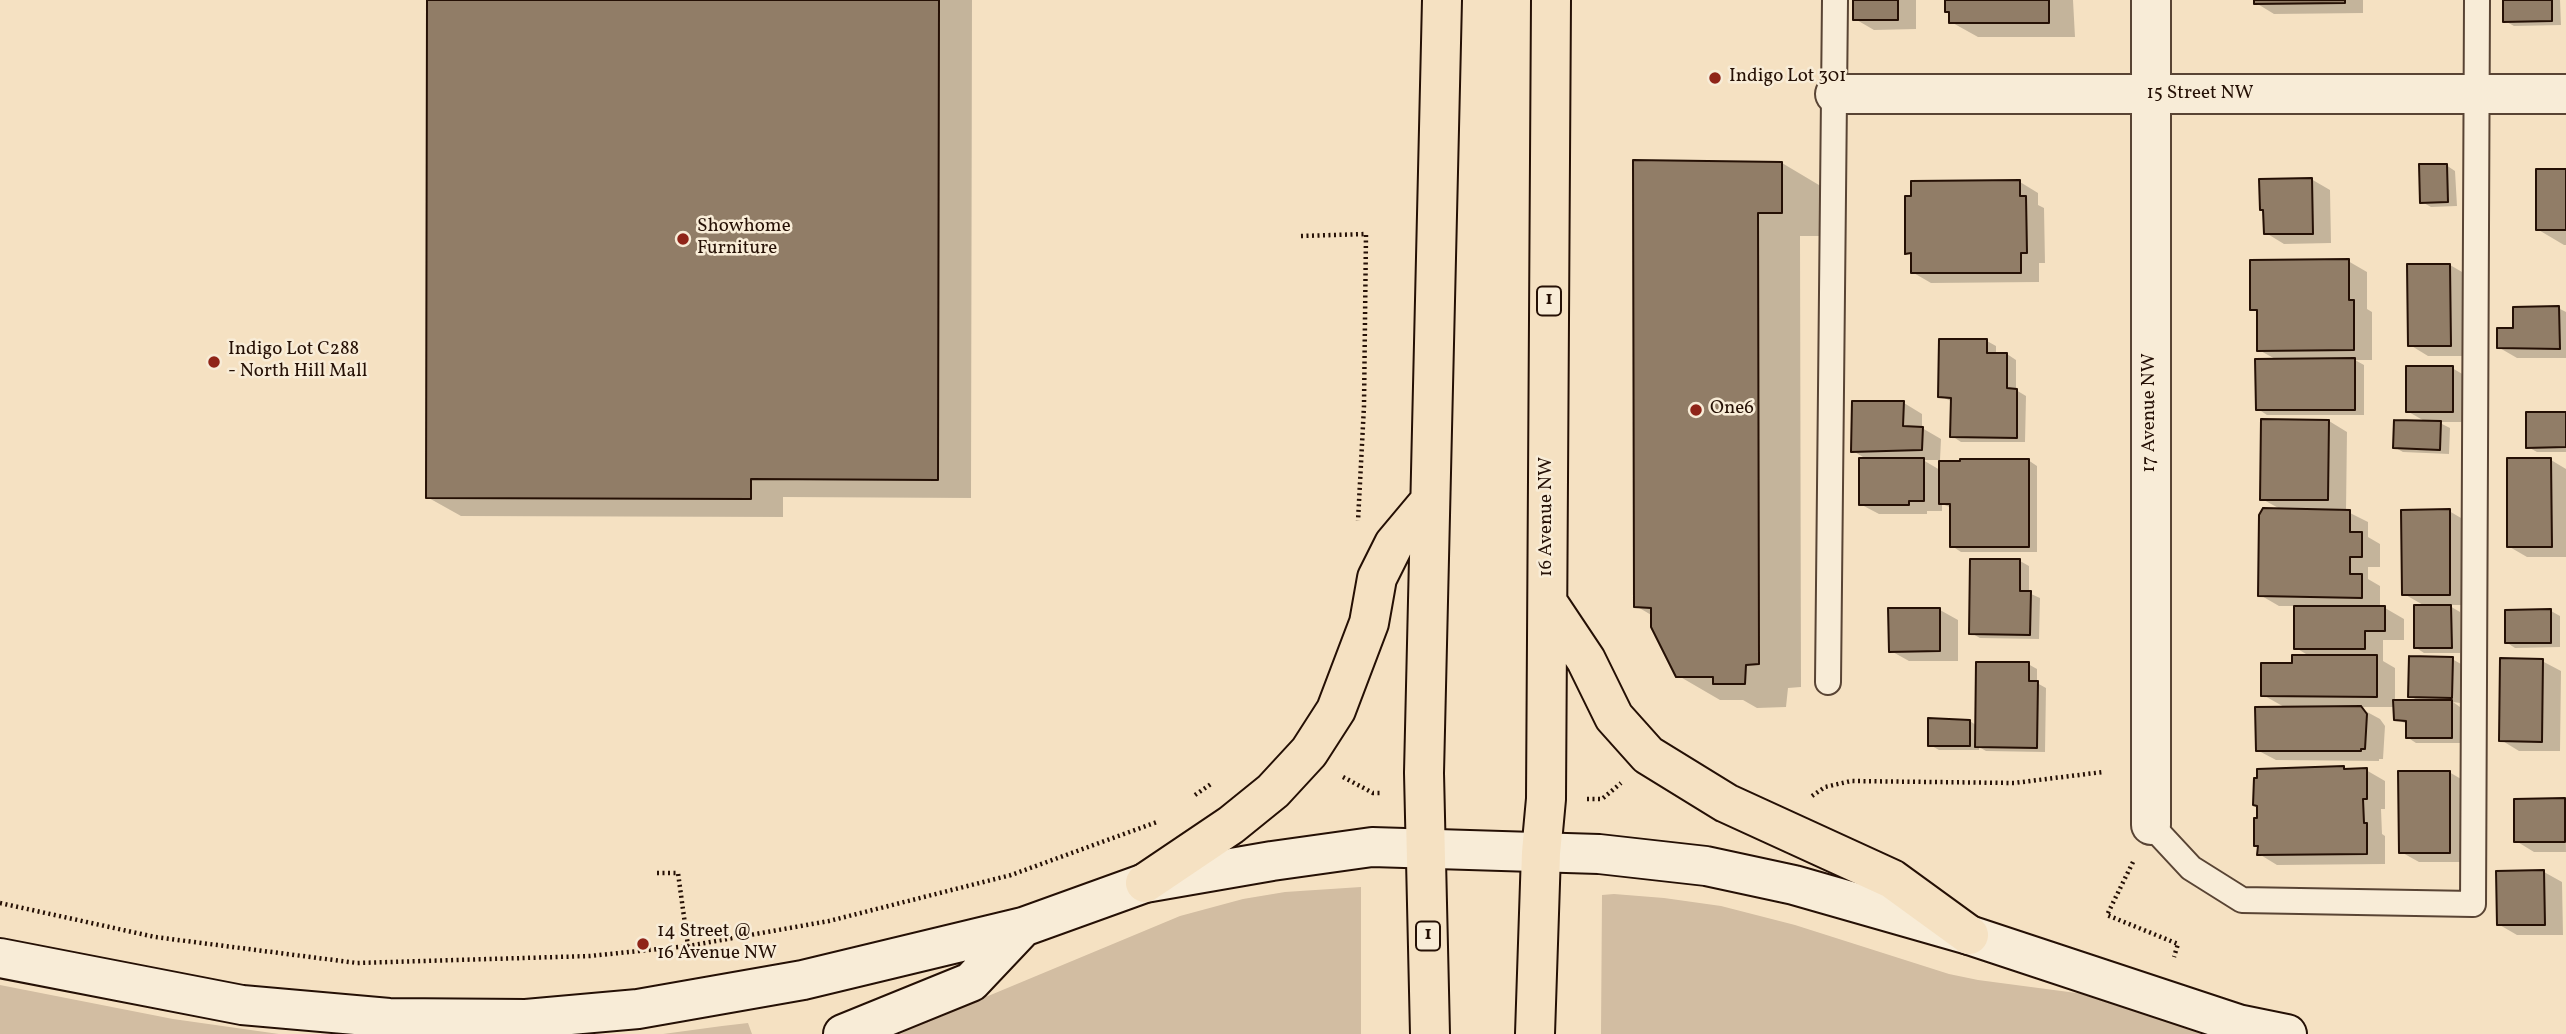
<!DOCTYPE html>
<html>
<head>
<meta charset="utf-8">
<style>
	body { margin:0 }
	canvas { display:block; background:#f5e1c2 }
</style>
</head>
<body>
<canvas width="2566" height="1034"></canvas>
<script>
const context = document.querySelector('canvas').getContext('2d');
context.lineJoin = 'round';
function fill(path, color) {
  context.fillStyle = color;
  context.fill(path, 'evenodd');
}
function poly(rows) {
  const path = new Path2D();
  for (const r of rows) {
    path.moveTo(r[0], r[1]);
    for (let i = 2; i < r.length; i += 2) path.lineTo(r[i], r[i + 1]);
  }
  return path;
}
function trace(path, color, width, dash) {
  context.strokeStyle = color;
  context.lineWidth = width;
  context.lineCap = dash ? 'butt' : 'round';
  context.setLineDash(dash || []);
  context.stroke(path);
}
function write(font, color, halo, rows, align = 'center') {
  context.font = font + ' Vollkorn,serif';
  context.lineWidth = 5;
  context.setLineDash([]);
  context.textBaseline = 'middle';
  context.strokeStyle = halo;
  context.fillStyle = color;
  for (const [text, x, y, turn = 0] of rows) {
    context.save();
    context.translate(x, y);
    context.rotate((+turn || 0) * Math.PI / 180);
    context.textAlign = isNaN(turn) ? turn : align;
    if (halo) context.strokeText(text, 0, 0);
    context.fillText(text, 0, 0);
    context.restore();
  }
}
fill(poly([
	[1361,887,1361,1034,897,1034,1180,916,1243,899,1285,892],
	[1614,894,1664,898,1721,906,1795,925,1949,974,1978,980,2084,994,2208,1034,1601,1034,1602,895],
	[0,985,173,1019,279,1034,0,1034],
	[748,1023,752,1034,663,1034,722,1026]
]), '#d2bda2');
fill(poly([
	[429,0,972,0,971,498,783,497,783,517,461,516,427,497],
	[1855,0,1916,0,1916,29,1874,30,1855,19],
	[1947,0,2073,0,2075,37,1978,37,1951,22,1951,14,1947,11],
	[2256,0,2363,0,2363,13,2274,14,2256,3],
	[2504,0,2560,0,2561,25,2514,26,2505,21],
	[1635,162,1782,163,1824,188,1824,236,1800,236,1801,687,1788,688,1786,707,1757,708,1743,700,1720,700,1677,675,1653,616,1636,606],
	[2446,165,2455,171,2457,206,2431,207,2422,202],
	[2566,171,2566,245,2564,245,2537,229],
	[2311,179,2330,190,2331,243,2284,244,2266,233],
	[2020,182,2038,193,2038,205,2044,208,2045,263,2039,263,2039,282,1931,283,1912,272,1912,255,1907,253],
	[2348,261,2367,272,2367,309,2372,312,2372,360,2355,360,2364,365,2364,415,2267,415,2258,409,2277,360,2259,350,2259,313,2252,309],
	[2450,265,2469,276,2469,356,2428,356,2410,345],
	[2558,308,2566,312,2566,358,2517,358,2498,347,2515,329],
	[1987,341,1996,346,1996,354,2007,354,2016,360,2016,390,2026,396,2025,442,1961,442,1952,436,1953,402,1940,396],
	[2452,368,2471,379,2471,422,2438,422,2450,428,2449,454,2403,452,2394,447,2428,423,2407,411],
	[1904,403,1922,414,1922,428,1941,439,1940,460,1923,460,1940,470,2028,460,2037,466,2037,552,1961,552,1952,546,1952,508,1942,504,1942,511,1927,511,1927,514,1879,514,1860,504,1868,460,1853,451],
	[2566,413,2566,452,2537,452,2528,447],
	[2329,421,2347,432,2346,511,2368,522,2368,537,2380,544,2380,567,2368,567,2368,579,2380,586,2380,608,2385,608,2404,619,2404,640,2383,640,2383,661,2395,668,2395,701,2419,701,2410,696,2452,659,2461,664,2460,703,2453,702,2460,707,2460,743,2416,743,2407,737,2407,724,2396,719,2395,707,2358,707,2380,719,2385,726,2383,759,2379,759,2379,761,2276,760,2257,750,2286,708,2263,695,2293,665,2311,657,2296,648,2296,606,2279,606,2260,595,2282,510,2262,499],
	[2551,460,2566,469,2566,557,2527,557,2508,546],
	[2449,511,2468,522,2468,605,2448,605,2460,612,2460,653,2424,653,2415,647,2425,606,2404,594],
	[2020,561,2029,566,2029,593,2040,598,2039,639,1980,638,1971,633],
	[1940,610,1958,620,1958,661,1909,661,1891,651],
	[2506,611,2551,611,2560,616,2560,647,2515,648,2506,642],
	[2542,661,2561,671,2560,751,2519,751,2501,740],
	[2028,664,2037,669,2037,683,2046,688,2045,752,1986,751,1979,747,1979,750,1939,750,1930,745,1970,721,1977,726],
	[2344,768,2348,771,2366,770,2385,781,2385,809,2381,809,2382,834,2385,836,2385,864,2277,865,2259,854],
	[2449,772,2468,783,2468,862,2419,862,2401,852],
	[2565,800,2566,852,2534,852,2516,841],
	[2544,872,2562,882,2563,935,2517,935,2498,924]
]), '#0003');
const building = poly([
	[427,0,939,0,938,480,751,479,751,499,426,498,427,0],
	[1853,0,1898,0,1898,20,1853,20,1853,0],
	[1945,0,2049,0,2049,23,1949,23,1949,12,1945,12,1945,0],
	[2254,0,2345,0,2345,3,2254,4,2254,0],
	[2503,0,2552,0,2552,21,2503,22,2503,0],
	[1633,160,1782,162,1782,213,1758,213,1759,664,1746,665,1745,684,1713,684,1713,677,1676,677,1651,627,1651,608,1634,607,1633,160],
	[2419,164,2447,164,2448,202,2420,203,2419,164],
	[2536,169,2566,169,2566,230,2536,230,2536,169],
	[2312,178,2313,234,2264,234,2263,210,2260,210,2259,179,2312,178],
	[2020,180,2020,196,2026,196,2027,253,2021,253,2021,273,1911,273,1911,253,1905,254,1905,196,1911,196,1911,181,2020,180],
	[2349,259,2349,300,2354,300,2354,350,2257,351,2257,310,2250,310,2250,260,2349,259],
	[2407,264,2450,264,2451,346,2408,346,2407,264],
	[2559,306,2560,349,2497,348,2497,328,2513,328,2513,307,2559,306],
	[1939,339,1987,339,1987,353,2007,353,2007,388,2017,389,2017,438,1950,437,1951,398,1938,397,1939,339],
	[2355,358,2355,410,2256,410,2255,359,2355,358],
	[2406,366,2453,366,2453,412,2406,412,2406,366],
	[1852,401,1904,401,1903,426,1923,427,1922,450,1851,452,1852,401],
	[2526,412,2566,412,2566,447,2526,448,2526,412],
	[2261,419,2329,420,2328,500,2260,500,2261,419],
	[2394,420,2441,421,2440,450,2393,448,2394,420],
	[1859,458,1924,458,1924,501,1909,501,1909,505,1859,505,1859,458],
	[2507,458,2551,458,2552,547,2507,547,2507,458],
	[1960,459,2029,459,2029,547,1950,547,1950,504,1939,504,1939,461,1960,461,1960,459],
	[2263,508,2350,510,2350,532,2362,532,2362,557,2350,557,2350,574,2362,574,2362,598,2258,596,2259,515,2263,508],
	[2450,509,2450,595,2402,595,2401,510,2450,509],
	[1970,559,2020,559,2020,591,2031,591,2030,635,1969,634,1970,559],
	[2414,605,2451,605,2452,648,2414,648,2414,605],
	[2294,606,2385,606,2385,631,2365,631,2365,649,2294,649,2294,606],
	[1888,608,1940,608,1940,651,1889,652,1888,608],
	[2551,609,2551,643,2505,643,2505,610,2551,609],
	[2292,655,2377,655,2377,697,2261,696,2261,663,2292,663,2292,655],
	[2409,656,2453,657,2452,698,2408,697,2409,656],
	[2500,658,2543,659,2542,742,2499,741,2500,658],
	[1976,662,2029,662,2029,681,2038,681,2037,748,1975,747,1976,662],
	[2393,700,2452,700,2452,738,2406,738,2406,721,2394,720,2393,700],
	[2361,706,2367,714,2365,749,2361,749,2361,751,2256,751,2255,707,2361,706],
	[1928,718,1970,720,1970,746,1928,746,1928,718],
	[2344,766,2344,769,2367,768,2367,799,2363,799,2364,823,2367,823,2367,854,2257,855,2258,846,2254,846,2254,818,2257,818,2257,806,2253,805,2254,778,2257,778,2257,769,2344,766],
	[2398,771,2450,771,2450,853,2399,853,2398,771],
	[2565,798,2565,842,2514,842,2514,799,2565,798],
	[2544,870,2545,925,2497,925,2496,871,2544,870]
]);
fill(building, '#917d67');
trace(building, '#251005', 2);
const service = poly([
	[1828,682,1835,0],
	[2151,825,2191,868,2242,900,2473,904,2477,0]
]);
const minor = poly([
	[2151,0,2151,825],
	[1835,94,2566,94]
]);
const secondary = poly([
	[0,958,242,1005,389,1018,526,1019,638,1009,803,980,1023,927,1145,883,1272,861,1372,847,1599,854,1706,866,1794,885,1969,935,2238,1024,2287,1034],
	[843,1034,971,982,1023,927]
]);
const trunk = poly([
	[1548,603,1586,660,1614,717,1648,755,1726,803,1892,879,1969,935],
	[1145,883,1231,825,1273,791,1309,752,1336,710,1369,623,1377,578,1394,544,1430,501],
	[1430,1034,1424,773,1442,0],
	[1535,1034,1541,853,1546,799,1551,0]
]);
trace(service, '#594434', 28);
trace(minor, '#594434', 42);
trace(secondary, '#251005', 42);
trace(trunk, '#251005', 42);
trace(poly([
	[1301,236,1366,234,1364,406,1358,521],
	[1343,777,1373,793,1383,793],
	[1195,795,1211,784],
	[1812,796,1825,787,1851,781,2014,783,2103,772],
	[1587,799,1602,799,1621,783],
	[2133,862,2107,915,2178,944,2174,957],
	[657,873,678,873,688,946],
	[0,903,155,937,357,963,590,956,688,946,829,921,1011,875,1157,822]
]), '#251005', 4.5, [2, 3.5]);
trace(service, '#f8ecd7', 24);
trace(minor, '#f8ecd7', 38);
trace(secondary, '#f8ecd7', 38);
trace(trunk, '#f5e1c2', 38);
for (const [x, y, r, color] of [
	[1715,78,7,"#8f2418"],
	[683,239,7,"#8f2418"],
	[214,362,7,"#8f2418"],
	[1696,410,7,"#8f2418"],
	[643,944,7,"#8f2418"]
]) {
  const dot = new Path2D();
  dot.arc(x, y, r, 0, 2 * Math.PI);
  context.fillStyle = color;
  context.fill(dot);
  trace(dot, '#f8ecd7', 2.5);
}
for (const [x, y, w] of [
	[1549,301,24],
	[1428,936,24]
]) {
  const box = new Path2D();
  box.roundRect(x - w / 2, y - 14.5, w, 29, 5);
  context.fillStyle = '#f8ecd7';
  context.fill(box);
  trace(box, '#251005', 2);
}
write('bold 18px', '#251005', null, [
	["1",1549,301],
	["1",1428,936]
]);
write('19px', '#251005', '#f8ecd7', [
	["Indigo Lot 301",1729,78],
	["Showhome",697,228],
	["Furniture",697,250],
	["Indigo Lot C288",228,351],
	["- North Hill Mall",228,373],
	["One6",1710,410],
	["14 Street @",657,933],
	["16 Avenue NW",657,955]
], 'left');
write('19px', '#251005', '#f8ecd7', [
	["15 Street NW",2200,95],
	["17 Avenue NW",2151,413,-90],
	["16 Avenue NW",1548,517,-90]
]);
</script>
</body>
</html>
